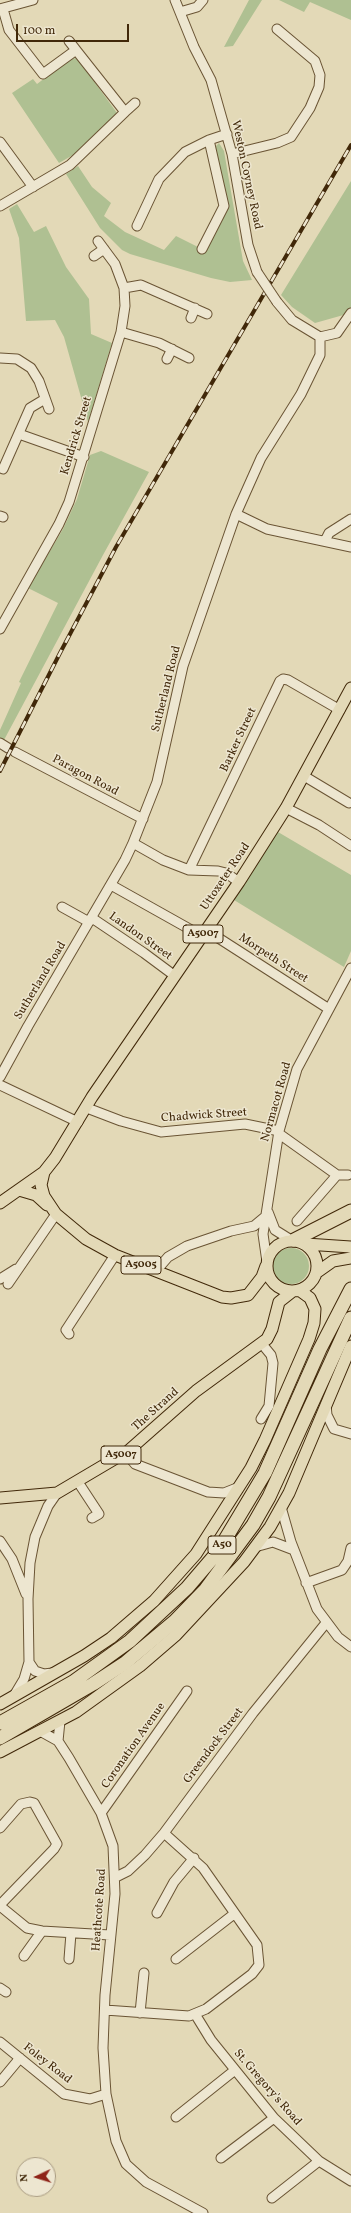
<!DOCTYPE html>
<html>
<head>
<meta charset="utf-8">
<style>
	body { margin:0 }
	#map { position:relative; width:351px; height:2213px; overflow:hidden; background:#e3d9b7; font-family:Vollkorn,serif }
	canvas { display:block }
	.north { position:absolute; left:16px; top:2157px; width:40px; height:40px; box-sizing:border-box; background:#ede6d0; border:1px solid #a89a80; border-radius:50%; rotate:266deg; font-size:11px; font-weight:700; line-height:16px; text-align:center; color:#412809 }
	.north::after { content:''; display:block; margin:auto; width:14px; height:18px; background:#8f2418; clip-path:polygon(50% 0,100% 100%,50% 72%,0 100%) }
	.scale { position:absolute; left:16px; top:24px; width:113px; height:18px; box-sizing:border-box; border:2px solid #412809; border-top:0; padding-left:5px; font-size:12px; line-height:14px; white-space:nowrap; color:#412809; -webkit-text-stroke:3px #ede6d0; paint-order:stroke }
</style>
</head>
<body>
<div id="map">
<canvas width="351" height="2213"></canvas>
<div class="north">N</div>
<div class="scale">100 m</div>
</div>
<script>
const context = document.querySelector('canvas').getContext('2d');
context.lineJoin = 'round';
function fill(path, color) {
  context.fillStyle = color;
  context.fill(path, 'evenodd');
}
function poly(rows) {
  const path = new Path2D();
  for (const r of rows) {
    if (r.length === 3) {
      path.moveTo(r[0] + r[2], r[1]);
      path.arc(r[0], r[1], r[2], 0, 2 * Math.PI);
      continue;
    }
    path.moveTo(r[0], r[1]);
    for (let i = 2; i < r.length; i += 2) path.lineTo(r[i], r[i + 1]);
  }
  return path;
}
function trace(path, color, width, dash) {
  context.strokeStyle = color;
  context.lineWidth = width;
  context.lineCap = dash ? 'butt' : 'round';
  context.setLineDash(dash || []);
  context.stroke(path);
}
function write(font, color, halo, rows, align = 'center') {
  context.font = font + ' Vollkorn,serif';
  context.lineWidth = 3;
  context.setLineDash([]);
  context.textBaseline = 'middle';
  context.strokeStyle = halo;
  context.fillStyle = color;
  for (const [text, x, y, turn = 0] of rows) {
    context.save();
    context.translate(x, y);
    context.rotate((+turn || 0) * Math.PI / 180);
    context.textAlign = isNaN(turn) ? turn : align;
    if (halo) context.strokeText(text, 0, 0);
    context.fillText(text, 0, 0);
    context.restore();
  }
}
fill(poly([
	[249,0,262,0,233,46,224,47],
	[279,0,351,0,351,20,310,2,304,12],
	[77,58,117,113,73,155,59,163,12,93,33,79,37,84,70,59],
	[219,143,224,151,243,261,252,280,230,282,211,278,130,254,122,250,100,228,66,174,78,166,92,187,111,203,104,216,125,232,164,250,176,236,202,249,224,206,215,147],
	[351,181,351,307,347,314,315,323,292,307,281,295],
	[17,204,34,232,46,226,66,267,89,299,91,334,112,343,88,422,64,337,55,320,26,321,19,238,9,209],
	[101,451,149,472,103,555,4,740,0,738,0,730,21,683,19,682,58,603,28,588,63,529,77,499,90,455],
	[278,832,351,875,351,951,344,967,234,900],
	[291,1266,18]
]), '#afc092');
const minor = poly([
	[175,0,194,47,211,80,232,154,248,245,257,272],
	[0,9,33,0],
	[180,12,197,7,203,0],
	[69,41,76,50],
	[125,112,135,103],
	[0,142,33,187],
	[232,154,277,143,291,137,310,108,319,87,320,75,315,61,277,29],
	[0,206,70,165,125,112,76,50,43,74,9,30,3,9],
	[137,226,159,179,185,152,209,140,227,134],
	[202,249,224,206,209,140],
	[94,256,104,249],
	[124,288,141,285,207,314],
	[277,302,292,320,320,337],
	[191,318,195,308],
	[121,332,159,343,189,358],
	[320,337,337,333,351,313],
	[0,358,17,359,31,368,39,381,49,409],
	[167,359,172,349],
	[19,434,84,457],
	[3,469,30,408,45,399],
	[236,514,267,529,351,547],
	[0,516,3,517],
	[325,541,329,533,351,519],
	[0,629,59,524,69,502,121,332,125,306,124,288,115,264,98,241],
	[0,743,8,748],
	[15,752,143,819],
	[304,776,349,803],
	[286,808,319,825,351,846],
	[133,843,163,860,189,870,218,871,226,873,239,882],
	[189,870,280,681,283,679,288,680,340,710],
	[111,885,202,936],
	[62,907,89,922],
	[92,918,144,953,175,976],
	[206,930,329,1009],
	[0,1077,28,1026,125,860,133,843,157,782,183,666,236,514,261,458,301,394,320,355,320,337],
	[0,1085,78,1122],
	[87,1108,121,1121,161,1132,245,1124,279,1131],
	[278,1133,337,1175,348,1175],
	[268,1212,275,1230,291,1240],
	[297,1221,337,1175],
	[267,1262,263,1234,279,1131,297,1069,351,968],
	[156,1271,168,1257,187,1246,231,1231,254,1226,266,1216],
	[0,1279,16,1269],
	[8,1284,56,1214],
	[69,1334,66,1330,68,1327,115,1255],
	[326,1405,327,1415,334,1429,351,1434],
	[261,1419,269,1406,273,1363,271,1355,262,1344],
	[128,1451,129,1457,135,1464,208,1492,224,1493,239,1487],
	[78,1482,99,1514,92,1518],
	[281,1507,291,1542,317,1609,338,1637,351,1647],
	[0,1541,12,1559,26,1594],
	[255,1547,273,1542,294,1550],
	[306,1583,342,1570,348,1561,351,1548],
	[29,1662,35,1671,44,1674,52,1673],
	[15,1694,24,1679,29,1662,28,1599,30,1563,35,1537,48,1506,57,1493],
	[40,1731,58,1741,69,1758,101,1813,113,1846,115,1894,105,1995,103,2048,106,2094,116,2141,126,2164,146,2182,203,2213],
	[58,1741,60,1721],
	[101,1813,187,1691],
	[0,1828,21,1804,30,1802,34,1803,57,1844,54,1849,0,1905],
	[116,1877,128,1871,145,1855,164,1833,253,1713,326,1623],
	[0,1906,27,1928,42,1931,110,1935],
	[157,1913,174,1882,194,1858],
	[24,1956,42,1931],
	[69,1959,71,1933],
	[176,1959,234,1914],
	[0,1988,6,1992],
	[105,2010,189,2016,206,2009,252,1974,259,1965,257,1945,203,1868,164,1833],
	[140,2013,144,1973],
	[195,2014,211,2040,274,2118,319,2161,351,2181],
	[0,2042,64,2094,90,2099,106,2094],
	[0,2082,20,2058],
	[176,2117,235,2070],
	[221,2158,274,2118],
	[272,2198,319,2161]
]);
const major = poly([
	[44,1172,41,1185,44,1196,56,1214,86,1239,115,1255,222,1297,231,1298,248,1295,262,1277,266,1266],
	[19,1190,36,1195,47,1205],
	[0,1203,44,1172,55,1158,92,1097,239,882,286,808,351,688],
	[292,1266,25],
	[306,1244,351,1247],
	[316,1273,333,1261,351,1258],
	[0,1498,57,1493,128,1451,196,1391,267,1339,272,1329,279,1302,293,1291],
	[0,1704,84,1656,111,1638,154,1601,196,1554,251,1468,265,1440,309,1339,314,1323,315,1309,310,1298,299,1290],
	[0,1752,76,1712,140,1666,176,1635,244,1562,270,1527,289,1493,351,1346]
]);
const highway = poly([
	[294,1240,351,1211],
	[0,1723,73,1682,130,1641,187,1588,217,1553,265,1473,320,1349,351,1289],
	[0,1738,93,1684,125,1663,175,1621,205,1590,253,1525,269,1497,351,1318]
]);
trace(minor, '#6a5434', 11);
trace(major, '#412809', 13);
trace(highway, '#412809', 15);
trace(minor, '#ede6d0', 9);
trace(major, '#e3d9b7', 11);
trace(highway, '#e3d9b7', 13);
const rail = poly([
	[0,771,60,653,116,547,351,145]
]);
trace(rail, '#412809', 4);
trace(rail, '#ede6d0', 2.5, [8]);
const minorBridge = poly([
	[257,272,277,302]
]);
trace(minorBridge, '#6a5434', 11, []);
trace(minorBridge, '#ede6d0', 9);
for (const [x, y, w] of [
	[203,934,40],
	[141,1265,40],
	[121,1455,40],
	[222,1545,28]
]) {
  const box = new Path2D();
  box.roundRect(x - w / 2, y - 9, w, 18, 3);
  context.fillStyle = '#ede6d0';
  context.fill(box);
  trace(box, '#412809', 1);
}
write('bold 11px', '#412809', null, [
	["A5007",203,934],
	["A5005",141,1265],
	["A5007",121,1455],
	["A50",222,1545]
]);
write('12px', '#412809', '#ede6d0', [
	["Weston Coyney Road",246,175,78],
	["Kendrick Street",77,436,-73],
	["Sutherland Road",167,689,-76],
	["Barker Street",239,740,-65],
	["Paragon Road",85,776,28],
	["Uttoxeter Road",226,877,-56],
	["Landon Street",140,937,35],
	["Morpeth Street",273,959,33],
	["Sutherland Road",41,981,-59],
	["Normacot Road",277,1102,-74],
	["Chadwick Street",204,1116,-4],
	["The Strand",156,1410,-42],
	["Coronation Avenue",134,1746,-55],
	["Greendock Street",214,1746,-53],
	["Heathcote Road",100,1910,-86],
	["Foley Road",47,2064,38],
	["St. Gregory's Road",267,2088,49]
]);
</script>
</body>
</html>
